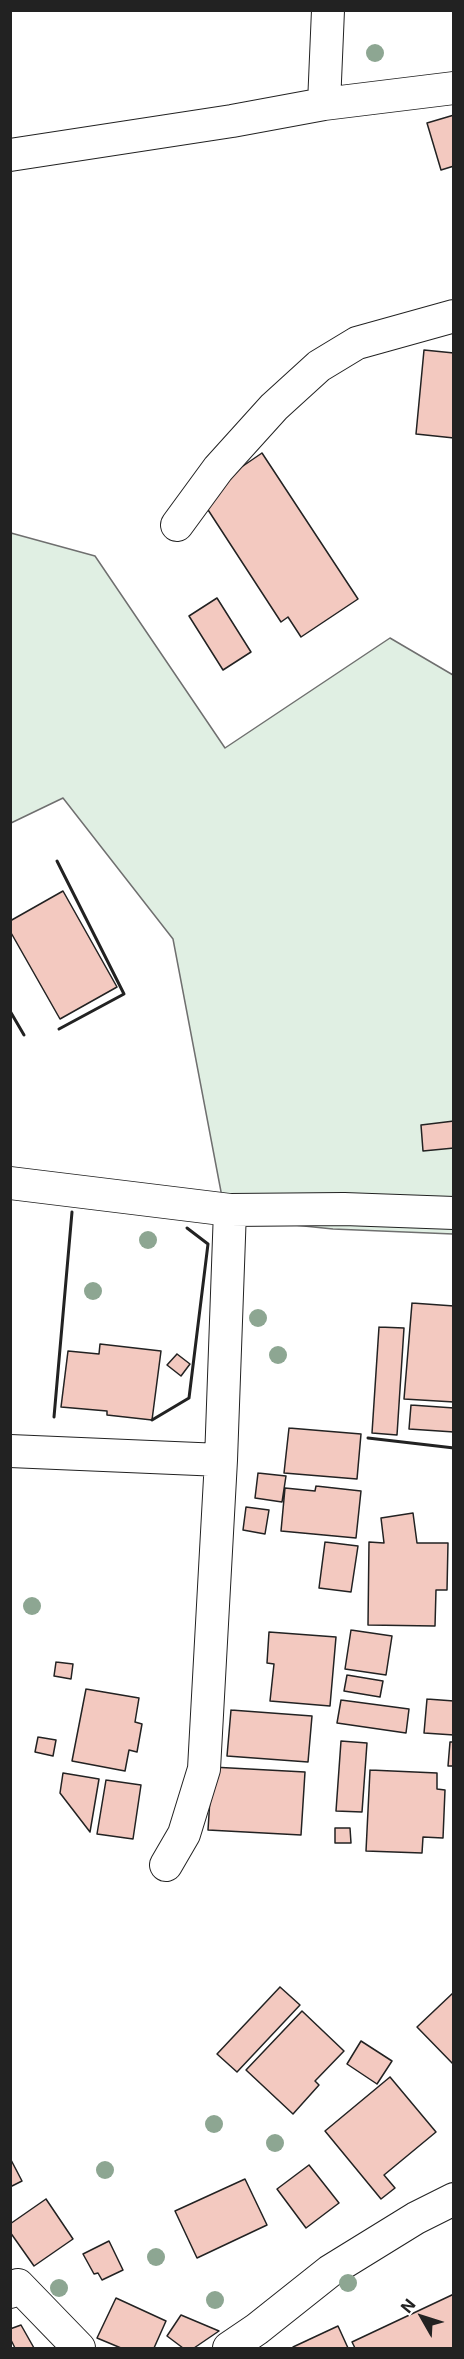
<!DOCTYPE html>
<html>
<head>
<meta charset="utf-8">
<style>
	body { margin:0 }
	#map { position:relative; width:464px; height:2359px; overflow:hidden; background:#fff; font-family:Inter,sans-serif }
	canvas { display:block }
	.frame { position:absolute; inset:0; border:12px solid #222; pointer-events:none }
	.north { position:absolute; left:392px; top:2287px; width:60px; height:60px; -webkit-text-stroke:4px #fff; paint-order:stroke; rotate:309deg; font-size:16px; font-weight:700; line-height:24px; text-align:center; color:#222 }
	.north::after { content:''; display:block; margin:auto; width:21px; height:27px; background:#222; clip-path:polygon(50% 0,100% 100%,50% 72%,0 100%) }
</style>
</head>
<body>
<div id="map">
<canvas width="464" height="2359"></canvas>
<div class="frame"></div>
<div class="north">N</div>
</div>
<script>
const context = document.querySelector('canvas').getContext('2d');
context.lineJoin = 'round';
function fill(path, color) {
  context.fillStyle = color;
  context.fill(path, 'evenodd');
}
function poly(rows) {
  const path = new Path2D();
  for (const r of rows) {
    path.moveTo(r[0], r[1]);
    for (let i = 2; i < r.length; i += 2) path.lineTo(r[i], r[i + 1]);
  }
  return path;
}
function trace(path, color, width, dash) {
  context.strokeStyle = color;
  context.lineWidth = width;
  context.lineCap = dash ? 'butt' : 'round';
  context.setLineDash(dash || []);
  context.stroke(path);
}
const green = poly([
	[11,533,95,556,225,748,390,638,453,675,453,1234,333,1229,226,1218,173,939,63,798,11,823,11,533]
]);
fill(green, '#e0efe3');
trace(green, '#6f6f6f', 1.5);
const building = poly([
	[454,115,454,166,441,170,427,123,454,115],
	[424,350,454,353,454,438,416,434,424,350],
	[262,453,358,599,301,637,288,617,281,622,199,496,262,453],
	[217,598,251,652,223,670,189,616,217,598],
	[63,891,117,987,60,1019,10,931,10,921,63,891],
	[454,1121,454,1148,423,1151,421,1125,454,1121],
	[412,1303,454,1306,454,1402,404,1399,412,1303],
	[379,1327,404,1328,397,1435,372,1433,379,1327],
	[100,1344,161,1351,152,1420,107,1415,107,1411,61,1407,68,1351,99,1354,100,1344],
	[177,1354,190,1364,181,1376,167,1365,177,1354],
	[411,1405,454,1408,454,1432,409,1429,411,1405],
	[289,1428,361,1434,357,1479,284,1473,289,1428],
	[258,1473,286,1476,282,1502,255,1498,258,1473],
	[316,1486,361,1491,356,1538,281,1531,285,1488,315,1491,316,1486],
	[246,1507,269,1510,265,1534,243,1530,246,1507],
	[413,1513,417,1543,448,1543,447,1590,436,1590,435,1626,368,1625,369,1542,384,1543,381,1518,413,1513],
	[325,1542,358,1546,351,1592,319,1588,325,1542],
	[351,1630,392,1636,386,1675,345,1669,351,1630],
	[269,1632,336,1637,330,1706,270,1701,274,1664,267,1663,269,1632],
	[56,1662,73,1664,71,1679,54,1676,56,1662],
	[347,1675,383,1681,380,1697,344,1691,347,1675],
	[86,1689,139,1698,135,1722,142,1724,137,1752,129,1750,125,1771,72,1761,86,1689],
	[427,1699,454,1701,454,1735,424,1733,427,1699],
	[341,1700,409,1709,406,1733,337,1723,341,1700],
	[231,1710,312,1716,308,1762,227,1756,231,1710],
	[38,1737,56,1740,53,1756,35,1752,38,1737],
	[341,1741,367,1743,362,1812,336,1811,341,1741],
	[450,1742,454,1742,454,1766,448,1766,450,1742],
	[212,1767,305,1772,301,1835,208,1830,212,1767],
	[370,1770,437,1773,437,1789,445,1790,443,1838,423,1837,422,1853,366,1851,370,1770],
	[63,1773,99,1779,90,1832,60,1793,63,1773],
	[106,1780,141,1785,133,1839,97,1834,106,1780],
	[335,1828,350,1828,351,1843,335,1843,335,1828],
	[280,1987,300,2005,237,2072,217,2054,280,1987],
	[454,1992,454,2065,417,2027,454,1992],
	[302,2011,344,2051,315,2081,319,2085,293,2114,246,2070,302,2011],
	[361,2041,392,2061,377,2084,347,2064,361,2041],
	[390,2077,436,2132,384,2175,395,2188,381,2199,325,2131,390,2077],
	[10,2158,22,2181,10,2187,10,2158],
	[309,2165,339,2203,306,2228,277,2189,309,2165],
	[245,2179,267,2225,197,2258,175,2211,245,2179],
	[46,2199,73,2239,34,2266,10,2232,10,2224,46,2199],
	[109,2241,123,2270,102,2280,98,2273,94,2274,83,2254,109,2241],
	[454,2294,454,2348,355,2348,352,2342,454,2294],
	[116,2298,166,2321,154,2348,121,2348,97,2338,116,2298],
	[181,2315,219,2331,194,2348,183,2348,167,2336,181,2315],
	[21,2325,34,2348,15,2348,10,2338,10,2329,21,2325],
	[338,2326,348,2348,294,2348,293,2347,338,2326]
]);
fill(building, '#f3c9c0');
trace(building, '#222', 1.5);
const minor = poly([
	[324,104,328,10],
	[10,155,232,121,324,104,454,88],
	[177,525,218,469,274,407,319,366,357,343,454,316],
	[10,1183,230,1210,344,1209,454,1213],
	[10,1451,221,1460],
	[166,1865,184,1834,204,1769,221,1460,230,1210],
	[10,2292,18,2285,79,2348],
	[229,2348,257,2329,330,2271,416,2218,454,2199]
]);
trace(minor, '#222', 34);
trace(minor, '#fff', 32);
trace(poly([
	[57,861,124,994,59,1029],
	[10,1011,24,1035],
	[54,1417,72,1212],
	[152,1420,189,1398,208,1244,187,1228],
	[368,1438,454,1448]
]), '#222', 3);
context.fillStyle = '#8da692';
for (const [x, y] of [
	[375,53],
	[148,1240],
	[93,1291],
	[258,1318],
	[278,1355],
	[32,1606],
	[214,2124],
	[275,2143],
	[105,2170],
	[156,2257],
	[348,2283],
	[59,2288],
	[215,2300]
]) {
  context.beginPath();
  context.arc(x, y, 9, 0, 2 * Math.PI);
  context.fill();
}
</script>
</body>
</html>
